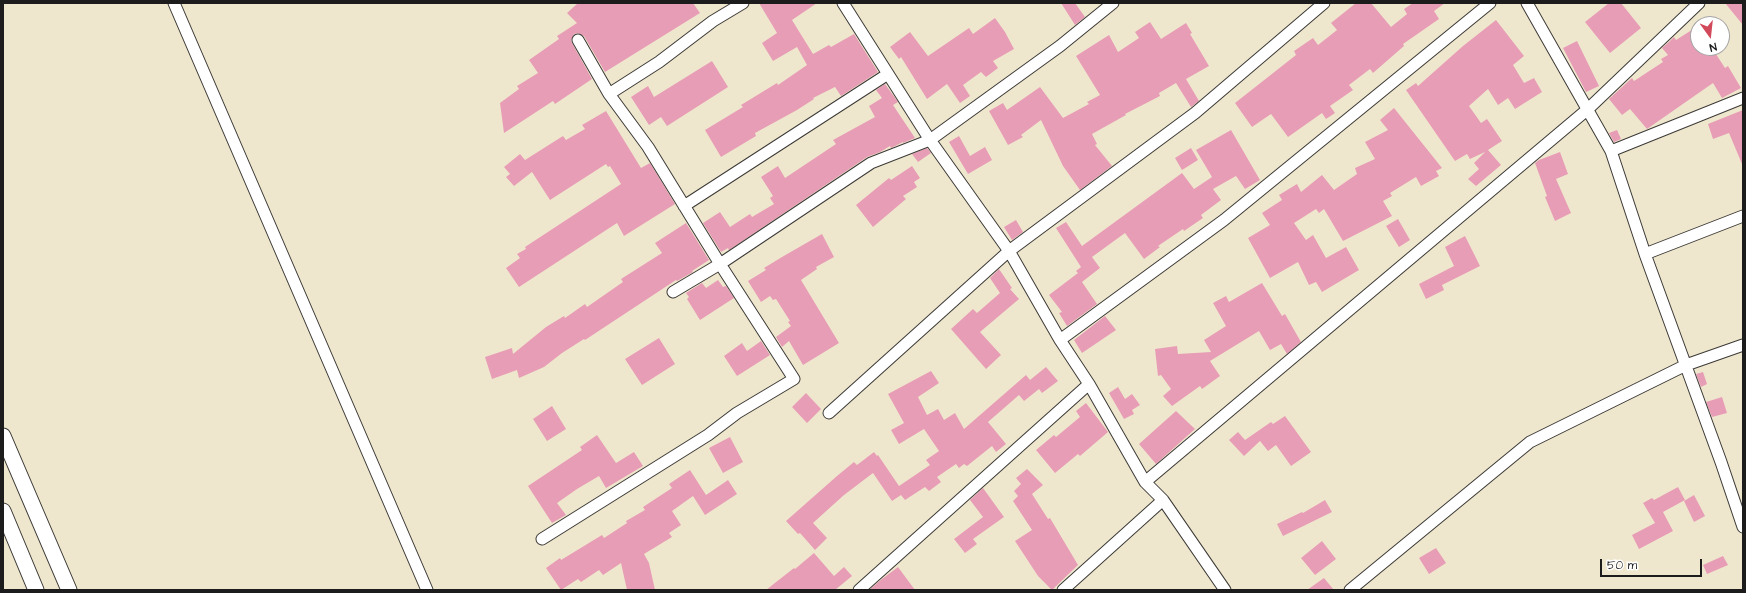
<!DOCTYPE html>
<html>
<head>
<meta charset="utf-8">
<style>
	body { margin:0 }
	#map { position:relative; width:1746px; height:593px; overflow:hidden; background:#efe7cd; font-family:"Architects Daughter",sans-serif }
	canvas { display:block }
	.frame { position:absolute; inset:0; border:4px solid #1c1c1c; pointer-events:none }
	.north { position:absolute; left:1690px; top:16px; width:40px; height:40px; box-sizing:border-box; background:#fff; border:1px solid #a4a4a4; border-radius:50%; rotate:165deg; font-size:11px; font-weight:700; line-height:16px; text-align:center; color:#1c1c1c }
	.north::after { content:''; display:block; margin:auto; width:14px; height:18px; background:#d1495b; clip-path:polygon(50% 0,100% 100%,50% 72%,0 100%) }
	.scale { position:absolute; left:1600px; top:559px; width:102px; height:18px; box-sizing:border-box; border:2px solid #1c1c1c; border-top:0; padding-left:5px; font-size:12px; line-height:14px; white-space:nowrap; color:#1c1c1c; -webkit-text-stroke:3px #fff; paint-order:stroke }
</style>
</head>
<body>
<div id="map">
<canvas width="1746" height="593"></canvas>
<div class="frame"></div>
<div class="north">N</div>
<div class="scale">50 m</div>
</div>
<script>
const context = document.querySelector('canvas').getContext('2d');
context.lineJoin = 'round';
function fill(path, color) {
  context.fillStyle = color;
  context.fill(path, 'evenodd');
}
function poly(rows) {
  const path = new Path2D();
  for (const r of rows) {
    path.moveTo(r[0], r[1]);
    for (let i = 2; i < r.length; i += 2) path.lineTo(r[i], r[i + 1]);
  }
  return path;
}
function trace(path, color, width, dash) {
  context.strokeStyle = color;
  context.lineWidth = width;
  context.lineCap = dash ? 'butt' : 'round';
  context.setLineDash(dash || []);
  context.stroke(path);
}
fill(poly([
	[578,3,693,3,700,13,605,72,584,36,578,33,574,34,571,40,572,43,592,79,555,104,553,101,504,133,500,103,519,89,517,86,538,73,529,60,559,39,557,36,577,23,567,13],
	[759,3,817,3,792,20,813,54,829,45,831,47,854,34,878,72,841,96,835,87,813,98,814,99,797,110,755,133,756,136,721,157,705,130,743,107,741,105,777,83,778,85,807,65,797,47,773,61,762,43,777,33],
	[1061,3,1075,3,1085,17,1075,25],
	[1356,3,1371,3,1391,27,1407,14,1404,9,1413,3,1445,3,1434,11,1439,19,1403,44,1404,46,1373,73,1370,69,1349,85,1353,90,1330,106,1335,113,1326,119,1322,113,1288,137,1271,114,1252,127,1235,103,1296,55,1294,51,1313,38,1318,45,1337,30,1331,23],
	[1609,3,1621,3,1641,28,1610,53,1585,22],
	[1725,3,1743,3,1743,25],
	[995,18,1005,32,1014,49,993,61,998,68,986,77,981,72,963,85,970,96,960,103,947,84,927,99,901,57,899,59,890,47,910,32,928,56,969,28,973,34],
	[1496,20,1524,56,1513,65,1524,83,1534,78,1542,92,1515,109,1508,98,1498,105,1488,89,1469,106,1481,123,1487,119,1502,141,1488,150,1501,165,1476,186,1468,179,1479,169,1474,163,1485,152,1470,159,1467,154,1455,161,1406,90,1416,83,1418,86,1463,46],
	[1150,22,1161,39,1186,23,1192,33,1190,34,1209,66,1186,79,1199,101,1191,107,1176,83,1159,93,1160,96,1125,114,1126,115,1092,134,1097,144,1095,145,1112,166,1080,190,1063,166,1041,120,1021,135,1023,137,1008,145,989,111,1003,103,1007,110,1040,87,1063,118,1089,104,1087,102,1100,95,1076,56,1109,35,1118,52,1139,38,1135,32],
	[1698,26,1698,48,1712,48,1725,68,1728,66,1741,88,1722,98,1713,83,1647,129,1630,109,1622,115,1609,99,1632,78,1634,81,1663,62,1661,59,1668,55,1662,48,1670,41,1674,37,1676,40],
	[1577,41,1599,86,1586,92,1563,48],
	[712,61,728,87,667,126,661,117,649,125,631,97,648,86,654,97],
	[885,84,898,102,893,105,915,138,903,143,903,142,891,148,890,146,880,152,867,157,729,250,728,248,721,252,703,223,720,212,730,227,750,214,752,217,774,204,770,198,773,196,761,177,778,166,785,178,836,144,833,140,875,117,869,106,882,98,876,90],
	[1394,108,1442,168,1436,171,1439,176,1421,186,1416,177,1390,193,1392,196,1383,201,1392,216,1343,241,1324,209,1319,213,1316,209,1294,223,1306,240,1313,235,1326,258,1346,247,1359,270,1322,292,1316,282,1309,285,1298,262,1270,278,1248,238,1270,225,1262,213,1282,200,1279,195,1297,184,1301,192,1322,175,1334,190,1357,174,1355,168,1375,159,1365,142,1388,130,1380,120],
	[1743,110,1743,164,1742,164,1729,133,1713,139,1708,124],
	[606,111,641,168,650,163,675,204,624,236,617,223,519,287,506,268,520,258,517,254,526,249,525,247,621,184,610,166,608,167,606,164,550,200,532,172,514,186,506,177,510,174,504,167,520,154,525,160,563,136,566,140,585,129,582,125],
	[1231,130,1260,180,1245,189,1236,176,1213,189,1221,200,1201,215,1203,218,1184,231,1183,229,1158,246,1160,247,1144,259,1125,233,1092,257,1100,268,1082,282,1097,304,1067,326,1059,313,1062,312,1049,295,1078,273,1076,271,1081,267,1056,228,1066,222,1082,246,1182,173,1194,189,1212,177,1196,150],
	[1617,130,1621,139,1614,142,1609,133],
	[959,136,970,156,985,147,992,160,968,174,949,142],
	[927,148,931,153,918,162,912,154],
	[1191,148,1198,160,1182,170,1175,158],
	[1560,152,1568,174,1556,179,1571,213,1555,221,1545,197,1547,196,1535,163,1539,160],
	[912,166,920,178,914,182,917,187,903,196,906,199,873,227,856,205,889,178,891,180],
	[1398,219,1410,240,1399,247,1386,226],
	[1016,220,1023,232,1012,240,1004,227],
	[686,223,709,260,692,271,693,272,677,281,676,280,585,340,584,339,562,353,544,367,519,378,517,370,492,379,485,357,512,348,513,354,546,327,564,316,565,318,585,304,587,307,623,282,621,279,662,253,655,243],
	[822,234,834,257,816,267,817,269,801,280,839,343,803,365,789,341,782,347,776,337,791,326,788,322,790,321,776,299,773,300,770,296,761,302,748,281,766,270,764,268,782,257],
	[1465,236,1480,266,1442,285,1444,290,1426,299,1419,284,1454,266,1445,247],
	[999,269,1012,288,1010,289,1019,299,980,332,1001,355,986,369,951,329,973,309,977,313,1000,293,990,278],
	[718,280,723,287,726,286,734,298,700,320,687,299,689,297,686,293,702,283,706,288],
	[1262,283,1282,316,1285,314,1301,342,1287,354,1281,344,1270,350,1259,331,1210,361,1220,376,1202,389,1200,386,1172,406,1163,396,1171,389,1161,375,1158,376,1155,349,1177,346,1178,354,1211,352,1204,340,1226,326,1213,303,1226,296,1229,302],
	[1105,316,1116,330,1082,353,1074,340],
	[659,338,675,364,642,385,625,359],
	[761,341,770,355,737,376,724,356,742,343,747,351],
	[1046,367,1058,381,1042,393,1039,389,1024,401,1019,395,988,422,1006,444,996,452,992,446,967,466,964,464,959,468,956,464,937,477,941,482,929,491,925,487,905,500,901,495,892,501,873,473,844,495,813,523,827,538,815,550,800,533,798,534,786,521,837,476,854,462,857,465,874,452,877,456,878,455,899,486,930,465,926,460,939,451,924,429,899,444,891,430,904,423,888,394,931,371,939,383,918,397,927,415,938,409,944,420,955,413,964,429,1026,375,1030,380],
	[1703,372,1707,384,1701,387,1696,374],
	[1118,387,1125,399,1132,394,1140,405,1132,410,1134,414,1124,419,1109,393],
	[806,393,821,409,807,423,792,407],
	[1722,397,1727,413,1712,417,1706,402],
	[1086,403,1108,432,1080,456,1078,454,1055,473,1036,450,1054,435,1056,437,1080,417,1076,411],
	[552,406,566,429,547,441,533,419],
	[1176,411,1195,429,1156,464,1139,444],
	[1285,416,1311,452,1291,466,1276,445,1268,451,1260,441,1244,456,1229,440,1238,432,1245,440,1271,422,1273,424],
	[597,435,616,463,634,452,643,466,606,488,599,476,577,489,557,503,566,515,552,523,528,486,582,450,580,447],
	[730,437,743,462,723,473,709,448],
	[1027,469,1043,485,1032,494,1048,519,1050,518,1078,565,1052,590,1038,576,1015,541,1032,530,1013,501,1018,496,1014,491,1021,484,1016,478],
	[690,470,706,495,728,480,737,494,705,515,693,496,672,511,681,525,669,533,672,537,644,554,649,563,655,590,627,590,621,563,603,575,599,570,581,582,578,579,561,590,546,568,560,558,561,560,602,535,604,538,627,523,626,521,645,510,643,507,672,488,669,484],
	[1678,487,1685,500,1663,512,1673,531,1639,549,1632,535,1655,523,1643,503,1652,498,1654,500],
	[983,488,1004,517,973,539,977,544,965,553,954,539,983,517,970,500],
	[1694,495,1705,516,1694,522,1684,501],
	[1325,500,1332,512,1283,536,1277,524,1302,512,1303,513],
	[1322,541,1336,559,1315,575,1301,558],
	[1436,548,1446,563,1429,574,1419,558],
	[814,553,834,576,844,567,852,576,835,590,766,590,794,568,795,569],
	[1723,556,1728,565,1707,574,1703,565],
	[898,567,915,590,869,590,882,579],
	[1324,578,1334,590,1307,590]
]), '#e89db6');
const street = poly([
	[174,3,427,590],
	[843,3,930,140,1009,251,1060,340,1089,384,1145,482,1163,500,1225,590],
	[1527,3,1611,151,1645,254,1721,462,1743,527],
	[609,94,659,62,713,21,743,3],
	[1611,151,1743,98],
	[684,206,888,74],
	[1645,254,1743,216],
	[673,292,720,264,871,163,930,140,1060,46,1113,3],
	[1060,340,1224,220,1490,3],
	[829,413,1009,251,1195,113,1324,3],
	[1145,482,1588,109,1699,3],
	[542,539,708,435,737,413,794,379,720,264,648,147,609,94,578,40],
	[859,590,1089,384],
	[1063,590,1163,500],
	[1350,590,1530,442,1686,365,1743,345]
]);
const secondary = poly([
	[3,436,69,590],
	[3,511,36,590]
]);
trace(street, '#3c3a37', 13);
trace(secondary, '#3c3a37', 17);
trace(street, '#fff', 11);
trace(secondary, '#fff', 15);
</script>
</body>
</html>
